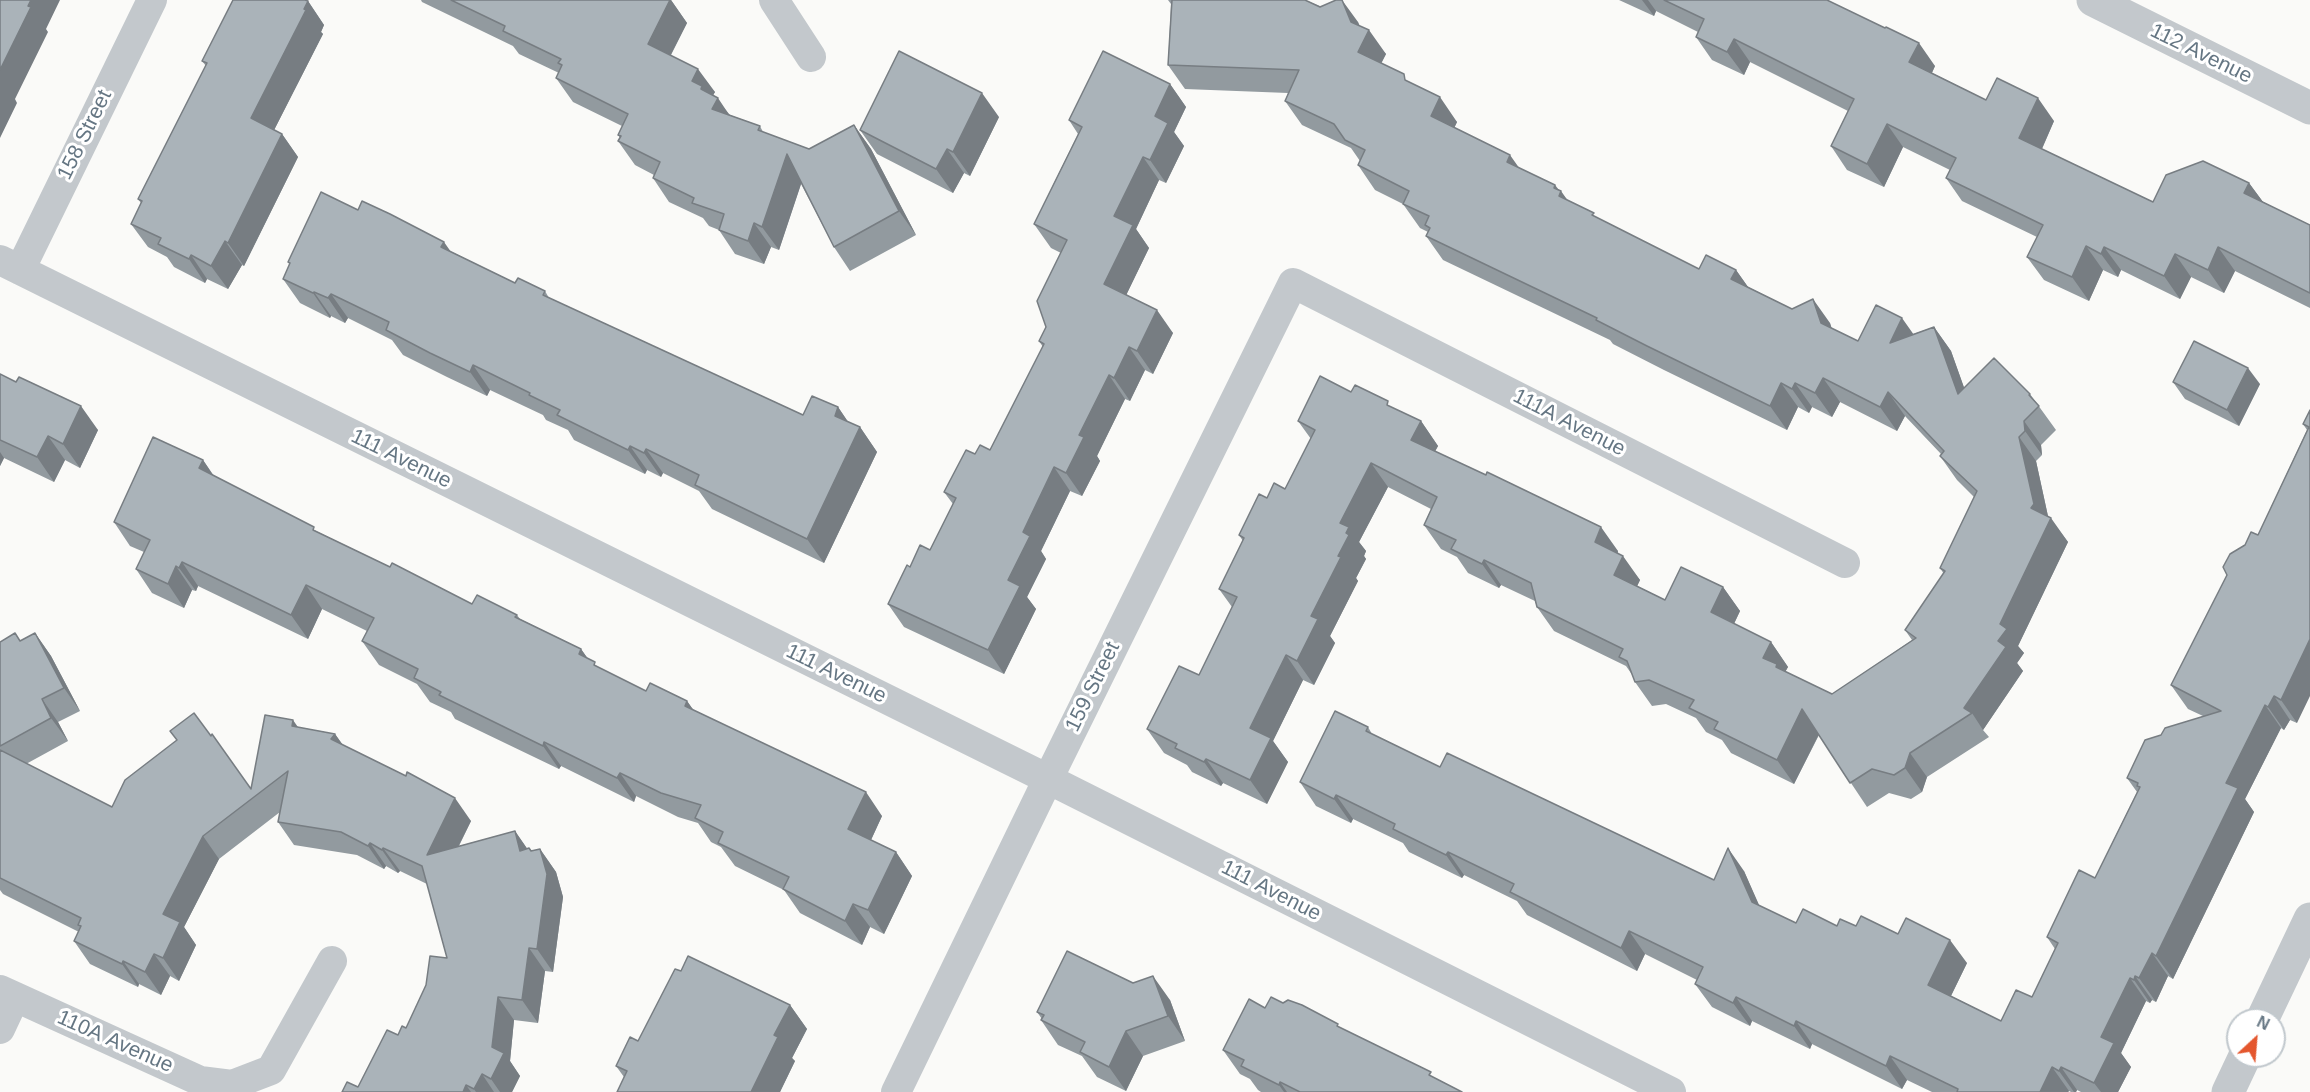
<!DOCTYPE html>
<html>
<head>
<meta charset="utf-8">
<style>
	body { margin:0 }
	#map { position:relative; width:2310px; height:1092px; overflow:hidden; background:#fafaf8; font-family:Helvetica,sans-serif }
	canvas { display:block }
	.north { position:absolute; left:2226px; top:1008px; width:60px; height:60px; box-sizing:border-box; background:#fff; border:2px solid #c1c8cd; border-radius:50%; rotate:26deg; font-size:16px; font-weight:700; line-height:24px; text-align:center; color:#657683 }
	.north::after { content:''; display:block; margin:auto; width:21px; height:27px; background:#e4572e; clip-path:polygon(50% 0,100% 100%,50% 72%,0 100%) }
</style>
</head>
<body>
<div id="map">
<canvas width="2310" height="1092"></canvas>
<div class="north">N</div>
</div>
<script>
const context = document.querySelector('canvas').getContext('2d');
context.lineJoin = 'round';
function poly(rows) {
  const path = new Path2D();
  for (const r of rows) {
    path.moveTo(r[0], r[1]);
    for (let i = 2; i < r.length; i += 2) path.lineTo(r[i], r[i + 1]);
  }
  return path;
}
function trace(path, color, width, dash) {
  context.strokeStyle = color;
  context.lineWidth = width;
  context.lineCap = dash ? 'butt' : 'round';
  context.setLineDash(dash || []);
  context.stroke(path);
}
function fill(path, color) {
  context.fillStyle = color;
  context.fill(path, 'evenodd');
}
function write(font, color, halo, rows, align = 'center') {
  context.font = font + ' Helvetica,sans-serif';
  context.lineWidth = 6;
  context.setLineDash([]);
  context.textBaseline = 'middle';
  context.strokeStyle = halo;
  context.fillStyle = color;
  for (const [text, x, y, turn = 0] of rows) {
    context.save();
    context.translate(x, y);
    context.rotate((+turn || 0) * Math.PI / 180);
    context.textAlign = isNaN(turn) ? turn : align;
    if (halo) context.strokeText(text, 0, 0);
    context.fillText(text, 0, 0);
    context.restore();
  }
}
trace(poly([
	[774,0,811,57],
	[0,260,1048,779,1671,1092],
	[20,270,152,0],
	[0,990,200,1081,232,1085,271,1070,332,961],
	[0,1029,15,997],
	[896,1092,1048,779,1293,283,1845,563]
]), '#c3c8cc', 30);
trace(poly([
	[2093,0,2310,108],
	[2262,1020,2310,919],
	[2228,1092,2245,1056]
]), '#c3c8cc', 33);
fill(poly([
	[421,0,671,0,687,23,671,55,715,92,713,95,730,115,760,126,763,132,809,149,854,125,871,149,916,235,850,271,834,247,801,184,779,250,771,247,764,264,735,254,719,230,709,226,703,218,669,202,653,178,654,175,635,165,618,141,620,138,618,135,622,126,573,102,556,78,559,73,519,54,513,46,422,2],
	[1168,0,1305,0,1358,22,1359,26,1386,54,1381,63,1410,83,1457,122,1454,128,1519,168,1555,185,1568,201,1597,218,1699,269,1736,270,1748,287,1792,309,1830,323,1831,328,1858,341,1913,334,1934,327,1951,351,1964,388,2030,394,2056,430,2041,445,2042,455,2036,461,2048,516,2068,542,2018,646,2024,653,2017,663,2023,671,1983,730,1989,737,1927,777,1922,792,1911,799,1889,793,1867,807,1819,735,1794,784,1731,753,1722,740,1706,732,1696,718,1666,704,1652,706,1635,682,1633,676,1626,666,1554,631,1537,607,1535,601,1501,585,1499,588,1468,573,1457,557,1441,549,1424,525,1431,509,1388,487,1359,542,1366,551,1364,556,1366,559,1356,578,1358,581,1330,636,1335,643,1314,685,1303,680,1273,741,1288,762,1267,804,1223,783,1221,786,1192,772,1187,765,1164,753,1147,729,1199,675,1232,607,1219,589,1243,541,1239,535,1267,498,1285,489,1311,439,1298,421,1351,392,1393,408,1421,421,1438,446,1435,451,1618,551,1618,553,1640,580,1637,586,1665,600,1723,587,1740,611,1734,624,1771,642,1788,667,1785,672,1832,694,1912,640,1905,630,1944,574,1940,568,1974,497,1957,480,1940,456,1941,454,1905,416,1897,431,1840,402,1832,417,1812,407,1809,413,1798,407,1787,430,1664,370,1613,344,1610,340,1443,260,1426,236,1428,232,1420,228,1403,204,1375,190,1358,165,1360,161,1351,148,1302,125,1285,101,1288,93,1185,89,1168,65,1171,4],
	[1619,0,1827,0,1935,66,1932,73,1986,100,2054,121,2042,149,2153,202,2249,183,2263,202,2310,225,2310,308,2235,271,2224,293,2191,277,2180,299,2121,270,2118,277,2103,270,2089,301,2044,280,2027,257,2037,237,1962,201,1946,178,1950,170,1903,147,1884,187,1847,170,1831,146,1848,111,1750,62,1744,75,1712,60,1696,37,1698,32,1656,11,1654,16],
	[308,1,324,25,321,32,323,34,274,130,282,134,298,157,244,266,242,265,228,289,207,279,205,283,174,267,167,257,148,247,131,224,141,203,138,199,206,66,202,61],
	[1170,84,1186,107,1174,132,1184,146,1166,183,1159,180,1136,229,1149,248,1126,295,1173,333,1153,374,1145,370,1130,401,1125,399,1097,456,1100,461,1082,496,1070,491,1041,551,1046,559,1027,597,1036,609,1004,674,904,627,888,604,910,567,930,550,953,504,944,492,975,454,990,450,1043,347,1039,341,1046,327,1061,253,1051,248,1034,224,1078,134,1069,120],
	[999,117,970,176,964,173,953,193,877,154,860,130],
	[358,210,452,252,515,283,545,291,549,298,803,415,838,407,848,422,860,427,877,452,824,563,712,509,699,491,663,473,661,477,647,470,645,474,574,440,568,430,546,420,543,415,490,390,487,396,447,377,403,355,392,340,348,318,345,323,331,316,330,318,300,303,283,279,290,265,288,262],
	[0,374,98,430,80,468,65,460,54,482,4,458,0,466],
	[2173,382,2260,384,2239,426,2185,399],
	[2310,410,2297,723,2290,720,2284,730,2281,728,2245,799,2254,812,2173,979,2168,976,2156,1002,2152,1000,2150,1003,2146,1001,2121,1053,2131,1067,2118,1092,2081,1092,2077,1090,2076,1092,2071,1092,2069,1091,2068,1092,1932,1092,1907,1080,1902,1089,1812,1044,1810,1049,1752,1021,1750,1026,1712,1007,1695,984,1697,980,1645,954,1637,971,1527,915,1517,901,1464,875,1462,878,1409,852,1403,843,1353,819,1351,823,1316,806,1300,782,1368,727,1372,734,1440,767,1714,880,1744,871,1759,906,1796,923,1856,926,1898,934,1967,963,1951,996,2001,1021,2032,997,2055,949,2047,937,2095,878,2137,792,2127,778,2161,735,2203,716,2188,709,2171,685,2245,545,2258,535,2307,430,2303,424],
	[203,460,214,476,318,532,390,567,472,604,517,615,520,619,581,649,588,659,599,668,646,691,687,701,694,711,882,816,871,840,896,852,912,876,884,934,870,927,862,945,800,913,784,890,735,866,721,847,711,842,698,823,678,817,636,796,634,802,561,766,559,769,455,719,451,712,430,702,417,684,379,665,362,641,367,631,322,609,308,639,198,586,196,591,192,590,184,608,152,593,136,569,144,552,130,546,114,522],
	[35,633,51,656,80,711,58,722,68,741,26,764,112,807,177,740,170,731,251,789,298,727,335,734,343,745,471,821,459,846,515,831,527,849,529,848,532,851,540,849,556,872,563,897,553,972,545,971,538,1023,514,1020,510,1061,520,1076,512,1092,342,1092,358,1087,398,1035,406,1028,447,958,427,884,400,871,398,873,386,866,384,869,357,855,294,845,278,822,280,812,219,859,184,927,196,945,179,981,170,976,161,995,139,984,138,987,90,964,74,941,79,932,3,894,0,890,0,642,20,641],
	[681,971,790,1005,807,1029,792,1058,795,1061,780,1092,617,1092,624,1077,616,1066,638,1041],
	[1133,983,1170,1000,1185,1041,1143,1056,1126,1091,1097,1077,1082,1056,1058,1045,1041,1020,1042,1019,1037,1012],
	[1283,1003,1342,1029,1462,1092,1261,1092,1258,1090,1250,1079,1240,1074,1223,1050,1265,1008]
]), '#929a9f');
fill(poly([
	[31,0,60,0,46,29,48,32,15,99,17,103,0,138,0,70],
	[670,0,671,0,687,23,664,68,648,44],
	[1342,0,1358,22,1365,38,1369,30,1386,54,1375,76,1358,52,1351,22],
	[1642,0,1648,0,1656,11,1654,16],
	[308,1,324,25,321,32,323,34,268,142,251,118],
	[1734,39,1750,62,1744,75,1727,52],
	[1919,43,1935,66,1926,85,1909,62],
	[698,69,715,92,711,99,718,98,734,122,729,132,692,81],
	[1170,84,1186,107,1174,132,1184,146,1166,183,1150,160,1155,116],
	[982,93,999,117,970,176,953,152],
	[1440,97,1457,122,1448,141,1431,116],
	[2038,98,2054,121,2036,162,2019,138],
	[1887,124,1903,147,1884,187,1867,164],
	[854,125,871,149,916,235,899,211],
	[282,134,298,157,244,266,228,243],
	[947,149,964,173,953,193,936,169],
	[787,154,803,178,779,250,762,227],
	[1510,155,1527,179,1507,162],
	[1143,157,1159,180,1136,229,1149,248,1120,308,1104,284,1114,216],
	[2249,183,2266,206,2244,193],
	[1555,185,1560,193,1561,191,1578,215,1559,196,1554,188],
	[754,223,771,247,764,264,748,241],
	[225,241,242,265,228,289,211,266],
	[444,242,461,266,441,247],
	[2086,246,2103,270,2089,301,2072,277],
	[2104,247,2121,270,2118,277,2101,254],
	[2218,247,2235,271,2224,293,2208,270],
	[2175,254,2191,277,2180,299,2164,276],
	[191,255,207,279,205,283,189,259],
	[1736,270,1753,294,1731,279],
	[314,292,331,316,330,318,313,293],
	[331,294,348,318,345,323,328,298],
	[1813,299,1830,323,1838,347,1821,323],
	[1157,310,1173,333,1153,374,1137,351],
	[1902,318,1919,342,1890,343],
	[1934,327,1951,351,1975,418,1958,394],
	[1129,347,1145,370,1130,401,1114,378],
	[473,365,490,390,487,396,470,372],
	[2248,368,2260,384,2239,426,2227,410],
	[1109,375,1125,399,1097,456,1100,461,1082,496,1066,473,1079,435],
	[1823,378,1840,402,1832,417,1815,393],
	[1781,383,1798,407,1787,430,1770,406],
	[1795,383,1812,407,1809,413,1792,389],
	[1888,392,1905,416,1897,431,1880,407],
	[81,406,98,430,80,468,63,444],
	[838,407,855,432,835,416],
	[1421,421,1438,446,1428,465,1411,440],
	[2024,421,2041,445,2042,455,2025,431],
	[860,427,877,452,824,563,807,539],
	[48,436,65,460,54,482,37,457],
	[2019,437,2036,461,2049,521,2051,518,2068,542,2018,646,2024,653,2017,663,2023,671,1983,730,1972,713,1964,708,1998,641,2000,624,2031,508],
	[630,446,647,470,645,474,628,450],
	[646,449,663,473,661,477,644,453],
	[0,452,4,458,0,466],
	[203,460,219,484,199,468],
	[1371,463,1388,487,1359,542,1366,551,1364,556,1366,559,1356,578,1358,581,1330,636,1335,643,1314,685,1297,661,1311,616,1338,556,1340,523],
	[1054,467,1070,491,1041,551,1046,559,1027,597,1036,609,1004,674,988,650,1023,532],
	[1601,527,1618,551,1612,566,1595,542],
	[1623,556,1640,580,1631,599,1614,575],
	[1484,560,1501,585,1499,588,1482,564],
	[182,562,198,586,196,591,179,568],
	[176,566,192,590,184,608,168,584],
	[306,585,322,609,308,639,291,615],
	[1723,587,1740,611,1728,636,1711,612],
	[35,633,51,656,80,711,64,688],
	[2310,639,2310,696,2297,723,2281,700],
	[1771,642,1788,667,1784,674,1763,658],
	[581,649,598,673,579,654],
	[1286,655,1303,680,1273,741,1288,762,1267,804,1250,780,1250,728],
	[2274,696,2290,720,2284,730,2268,707],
	[42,699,58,722,68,741,51,718],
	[687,701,704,725,685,706],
	[2265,705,2281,728,2245,799,2254,812,2173,979,2156,956,2226,783],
	[1802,709,1819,734,1794,784,1777,760],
	[293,720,309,743,292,726],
	[335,734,351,757,331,739],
	[544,742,561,766,559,769,543,746],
	[1910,753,1927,777,1922,792,1905,768],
	[1206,759,1223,783,1221,786,1204,762],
	[620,773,636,796,634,802,617,778],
	[866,792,882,816,865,853,848,829],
	[1336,795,1353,819,1351,823,1334,799],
	[455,798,471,821,443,877,427,855],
	[515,831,531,854,520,851],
	[203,836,219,859,184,927,196,945,179,981,163,958,163,914],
	[370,843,386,866,384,869,368,846],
	[383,848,400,871,398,873,382,850],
	[1728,848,1744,871,1768,925,1752,902],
	[540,849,556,872,563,897,553,972,537,949],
	[896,852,912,876,884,934,868,910],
	[1448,852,1464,875,1462,878,1446,855],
	[853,904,870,927,862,945,845,921],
	[1629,931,1645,954,1637,971,1621,948],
	[1950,940,1967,963,1945,1008,1928,985],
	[529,948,545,971,538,1023,522,1000],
	[2152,953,2168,976,2156,1002,2139,978],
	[154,954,170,976,161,995,145,972],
	[123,961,139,984,138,987,122,964],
	[1153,976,1170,1000,1185,1041,1168,1016],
	[2135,976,2152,1000,2150,1003,2134,980],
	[2130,978,2146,1001,2121,1053,2131,1067,2118,1092,2101,1092,2094,1083,2101,1037],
	[498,997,514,1020,510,1061,520,1076,512,1092,500,1092,491,1079,492,1047],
	[1736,997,1752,1021,1750,1026,1733,1003],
	[790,1005,807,1029,792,1058,795,1061,780,1092,751,1092,774,1035],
	[1796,1021,1812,1044,1810,1049,1794,1026],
	[1126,1031,1143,1056,1126,1091,1109,1067],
	[1890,1056,1907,1080,1902,1089,1886,1066],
	[2052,1067,2069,1091,2068,1092,2040,1092],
	[2061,1067,2077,1090,2076,1092,2074,1092,2059,1071],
	[482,1074,494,1092,476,1092,474,1089],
	[1280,1082,1287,1092,1284,1092,1279,1085],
	[466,1085,471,1092,463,1092]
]), '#777d82');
const building = poly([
	[0,0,31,0,28,6,31,7,0,70,0,0],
	[233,0,305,0,308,1,304,9,306,10,251,118,282,134,228,243,225,241,211,266,191,255,189,259,158,244,161,238,131,224,142,201,138,199,207,63,202,61,233,0],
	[451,0,670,0,648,44,698,69,692,81,702,86,701,89,718,98,712,109,760,126,758,130,809,149,854,125,899,211,834,247,787,154,762,227,754,223,748,241,719,230,724,214,692,203,694,198,653,178,660,162,618,141,621,136,618,135,628,114,556,78,562,65,558,63,561,59,503,31,505,26,451,0],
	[1172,0,1305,0,1320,7,1336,0,1342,0,1351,22,1369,30,1358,52,1404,74,1405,80,1440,97,1431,116,1510,155,1507,162,1555,185,1554,188,1561,191,1559,196,1594,213,1592,215,1699,269,1706,255,1736,270,1731,279,1792,309,1813,299,1821,323,1858,341,1876,305,1902,318,1890,343,1934,327,1958,394,1994,358,2030,394,2029,395,2039,406,2024,421,2025,431,2019,437,2034,504,2031,508,2051,518,2000,624,2007,629,1998,641,2006,647,1964,708,1972,713,1910,753,1905,768,1894,775,1872,769,1850,783,1802,709,1777,760,1714,729,1718,722,1689,708,1694,700,1649,680,1635,682,1627,661,1619,657,1623,649,1537,607,1531,583,1484,560,1482,564,1451,549,1456,540,1424,525,1437,497,1371,463,1340,523,1349,527,1346,533,1349,535,1338,556,1341,557,1311,616,1318,619,1297,661,1286,655,1250,728,1271,738,1250,780,1206,759,1204,762,1175,748,1177,744,1147,729,1179,666,1199,675,1237,597,1219,589,1244,538,1239,535,1259,494,1267,498,1274,483,1285,489,1315,430,1298,421,1320,376,1351,392,1355,385,1388,401,1387,405,1421,421,1411,440,1486,475,1487,472,1601,527,1595,542,1623,556,1614,575,1665,600,1681,567,1723,587,1711,612,1771,642,1763,658,1777,664,1776,667,1832,694,1916,638,1905,630,1945,571,1940,568,1977,491,1940,456,1944,451,1888,392,1880,407,1823,378,1815,393,1795,383,1792,389,1781,383,1770,406,1647,346,1596,320,1597,318,1426,236,1430,228,1425,225,1429,216,1403,204,1409,191,1358,165,1365,150,1345,140,1334,124,1285,101,1299,70,1168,65,1172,0],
	[1664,0,1827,0,1885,28,1886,27,1919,43,1909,62,1986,100,1997,78,2038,98,2019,138,2153,202,2166,175,2203,161,2249,183,2244,193,2310,225,2310,293,2218,247,2208,270,2175,254,2164,276,2104,247,2101,254,2086,246,2072,277,2027,257,2043,225,1946,178,1956,158,1887,124,1867,164,1831,146,1854,99,1734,39,1727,52,1696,37,1704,19,1664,0],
	[899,51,982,93,953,152,947,149,936,169,860,130,899,51],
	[1103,51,1170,84,1155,116,1168,123,1150,160,1143,157,1114,216,1133,225,1104,284,1157,310,1137,351,1129,347,1114,378,1109,375,1079,435,1084,437,1066,473,1054,467,1023,532,1030,536,1008,580,1020,586,988,650,888,604,907,565,910,567,920,545,930,550,956,498,944,492,966,450,975,454,980,445,990,450,1044,344,1039,341,1046,327,1037,301,1067,240,1034,224,1082,127,1069,120,1103,51],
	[321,192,358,210,362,201,390,214,444,242,441,247,515,283,518,278,545,291,543,295,803,415,812,396,838,407,835,416,860,427,807,539,695,485,699,475,646,449,644,453,630,446,628,450,557,415,560,410,529,395,530,393,473,365,470,372,430,353,386,330,389,322,331,294,328,298,314,292,313,293,283,279,290,263,288,262,321,192],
	[2194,341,2248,368,2227,410,2173,382,2194,341],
	[0,374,16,382,19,377,81,406,63,444,48,436,37,457,0,440,0,374],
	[2310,410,2310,639,2281,700,2274,696,2268,707,2265,705,2226,783,2238,788,2156,956,2152,953,2139,978,2135,976,2134,980,2130,978,2101,1037,2114,1043,2094,1083,2061,1067,2059,1071,2052,1067,2040,1092,1957,1092,1958,1089,1890,1056,1886,1066,1796,1021,1794,1026,1736,997,1733,1003,1695,984,1703,967,1629,931,1621,948,1510,892,1514,884,1448,852,1446,855,1393,829,1395,824,1336,795,1334,799,1300,782,1335,711,1368,727,1366,731,1440,767,1447,753,1714,880,1728,848,1752,902,1796,923,1803,909,1837,926,1840,919,1856,926,1861,916,1898,934,1906,918,1950,940,1928,985,2001,1021,2016,990,2032,997,2058,943,2047,937,2079,870,2095,878,2140,787,2137,786,2138,783,2127,778,2145,740,2161,735,2165,728,2221,711,2171,685,2227,575,2223,567,2230,554,2245,545,2251,532,2258,535,2309,427,2303,424,2310,410],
	[153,437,203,460,199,468,314,527,313,530,390,567,392,563,472,604,477,595,517,615,515,617,581,649,579,654,595,662,594,665,646,691,650,683,687,701,685,706,866,792,848,829,896,852,868,910,853,904,845,921,783,889,789,877,718,843,723,832,695,818,701,805,661,793,620,773,617,778,544,742,543,746,439,695,441,692,414,678,418,669,362,641,374,618,306,585,291,615,182,562,179,568,176,566,168,584,136,569,150,540,114,522,153,437],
	[15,633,20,641,35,633,64,688,42,699,51,718,0,746,0,642,15,633],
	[194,713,211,736,212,734,251,789,265,715,293,720,292,726,335,734,331,739,406,776,407,772,455,798,427,855,515,831,520,851,529,848,531,851,540,849,547,874,537,949,529,948,522,1000,498,997,492,1047,504,1053,491,1079,482,1074,474,1089,466,1085,463,1092,342,1092,347,1082,358,1087,387,1030,398,1035,402,1026,406,1028,426,985,430,956,447,958,422,866,383,848,382,850,370,843,368,846,341,832,278,822,288,771,203,836,163,914,180,922,163,958,154,954,145,972,123,961,122,964,74,941,81,926,78,925,81,918,0,878,0,750,112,807,125,780,177,740,170,731,194,713],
	[1067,951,1133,983,1153,976,1168,1016,1126,1031,1109,1067,1080,1052,1085,1042,1041,1020,1044,1015,1037,1012,1067,951],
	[688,956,790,1005,774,1035,778,1037,751,1092,617,1092,627,1071,616,1066,630,1037,638,1041,675,969,681,971,688,956],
	[1271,997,1283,1003,1288,1000,1302,1005,1338,1024,1337,1026,1431,1072,1429,1075,1462,1092,1300,1092,1280,1082,1279,1085,1241,1066,1244,1060,1223,1050,1249,999,1265,1008,1271,997]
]);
fill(building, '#aab3b9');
trace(building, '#777d82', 1.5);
write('21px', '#657683', '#fff', [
	["112 Avenue",2201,54,26],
	["158 Street",85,135,-64],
	["111A Avenue",1569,423,27],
	["111 Avenue",401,459,26],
	["111 Avenue",836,674,26],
	["159 Street",1093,687,-64],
	["111 Avenue",1271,891,27],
	["110A Avenue",115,1042,24]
]);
</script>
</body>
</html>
